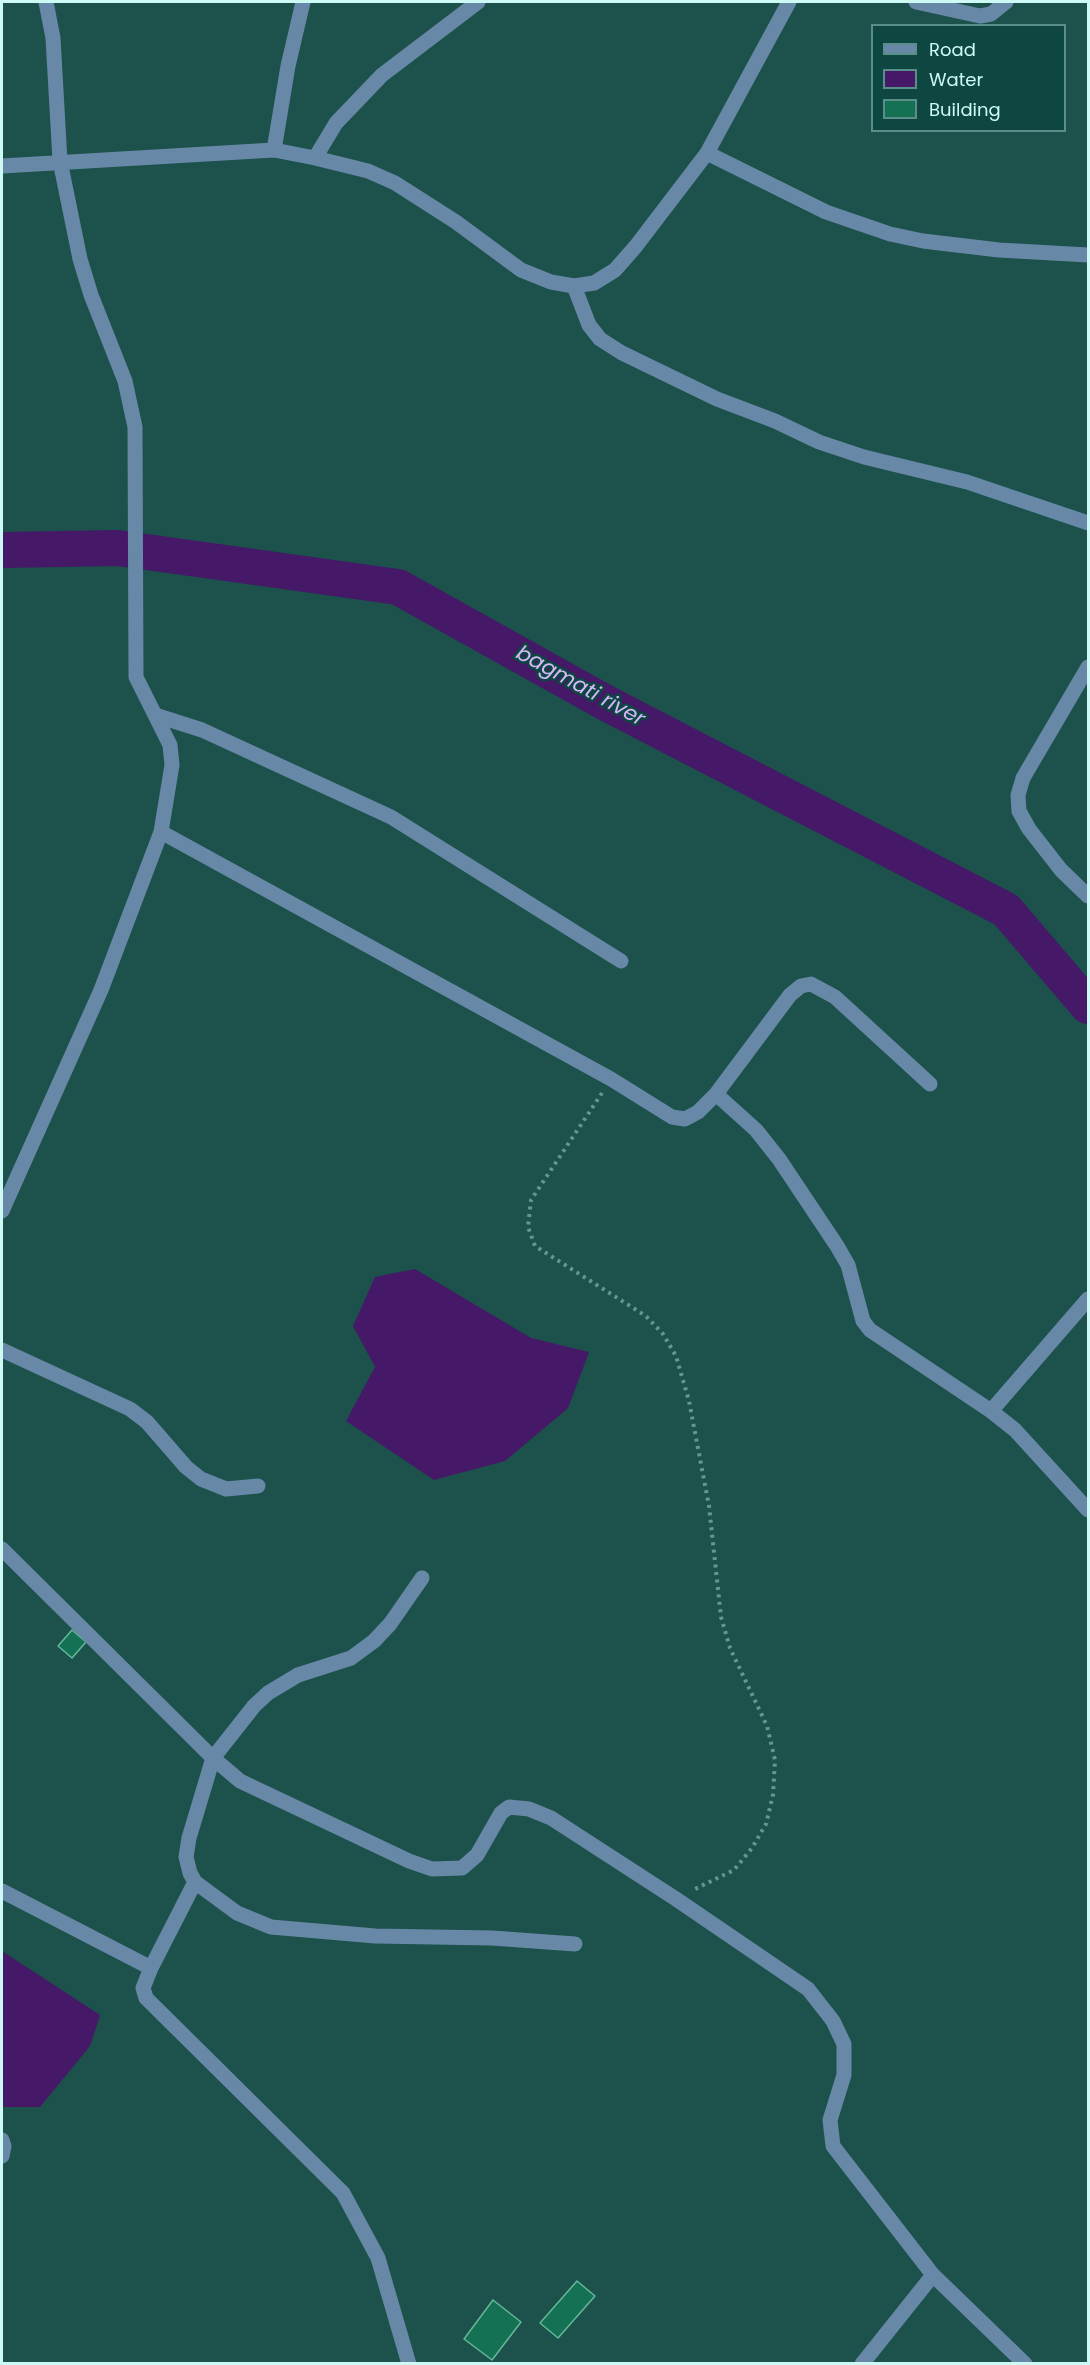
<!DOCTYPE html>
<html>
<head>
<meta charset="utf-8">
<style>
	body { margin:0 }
	#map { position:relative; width:1090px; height:2365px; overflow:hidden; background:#1c514c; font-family:Poppins,sans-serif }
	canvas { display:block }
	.frame { position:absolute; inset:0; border:3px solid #cdfaf4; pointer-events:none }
	.legend { position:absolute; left:871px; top:24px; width:195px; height:108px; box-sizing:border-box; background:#0e4641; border:2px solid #5a8e89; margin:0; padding:8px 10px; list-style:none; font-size:18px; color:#cdfaf4 }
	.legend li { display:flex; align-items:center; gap:12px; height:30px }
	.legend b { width:30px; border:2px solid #5a8e89 }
</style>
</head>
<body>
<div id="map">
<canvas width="1090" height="2365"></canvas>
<div class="frame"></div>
<ul class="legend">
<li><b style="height:8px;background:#6789a7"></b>Road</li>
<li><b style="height:16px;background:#451868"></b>Water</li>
<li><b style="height:16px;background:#157154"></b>Building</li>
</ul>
</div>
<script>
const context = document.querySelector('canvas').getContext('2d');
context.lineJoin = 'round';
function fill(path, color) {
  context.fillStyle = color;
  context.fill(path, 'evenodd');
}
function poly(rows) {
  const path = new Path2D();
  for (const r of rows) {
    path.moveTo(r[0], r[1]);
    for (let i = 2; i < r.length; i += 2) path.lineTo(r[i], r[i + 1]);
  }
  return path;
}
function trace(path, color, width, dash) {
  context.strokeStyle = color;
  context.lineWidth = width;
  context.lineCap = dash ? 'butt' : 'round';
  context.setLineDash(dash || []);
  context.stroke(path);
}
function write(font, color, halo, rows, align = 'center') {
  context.font = font + ' Poppins,sans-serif';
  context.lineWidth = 5;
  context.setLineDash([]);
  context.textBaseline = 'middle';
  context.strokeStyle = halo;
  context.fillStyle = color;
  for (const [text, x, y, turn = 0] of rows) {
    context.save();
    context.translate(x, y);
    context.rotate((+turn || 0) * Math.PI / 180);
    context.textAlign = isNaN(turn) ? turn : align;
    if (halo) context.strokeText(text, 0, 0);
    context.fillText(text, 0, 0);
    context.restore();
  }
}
fill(poly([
	[415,1269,531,1338,589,1352,568,1408,505,1461,434,1480,346,1421,375,1367,353,1326,375,1277],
	[2,1951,100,2015,90,2046,40,2107,2,2107]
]), '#451868');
trace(poly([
	[2,550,118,548,398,587,606,703,1006,910,1088,1006]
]), '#451868', 36);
const building = poly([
	[72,1630,86,1642,72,1658,58,1646,72,1630],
	[577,2281,595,2296,558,2338,540,2323,577,2281],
	[493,2300,521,2322,492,2360,464,2339,493,2300]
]);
fill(building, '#157154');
trace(building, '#66b897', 1.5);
trace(poly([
	[602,1093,531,1200,528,1227,535,1246,646,1316,663,1334,676,1356,689,1401,709,1506,721,1617,730,1648,767,1726,775,1760,773,1795,766,1824,752,1848,734,1870,693,1890]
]), '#659691', 4, [3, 4.5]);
trace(poly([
	[916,2,980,16,991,14,1006,2],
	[274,150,288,66,303,2],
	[707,153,826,212,890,234,923,241,999,250,1088,255],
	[315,158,336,123,382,75,478,2],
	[2,166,274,150,315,158,368,171,395,183,456,222,521,270,551,282,574,286,594,283,615,270,636,246,707,153,789,2],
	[574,286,589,325,600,339,622,353,717,399,775,421,819,442,864,457,967,482,1088,523],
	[1088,667,1023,778,1018,795,1019,811,1029,829,1061,870,1088,896],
	[155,715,202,730,391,817,621,961],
	[161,832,611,1079,672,1117,685,1119,698,1112,716,1094,790,995,801,986,811,984,835,997,930,1084],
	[716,1094,756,1130,779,1159,837,1246,848,1265,863,1321,870,1330,991,1411,1015,1430,1088,1510],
	[2,1211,101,990,161,832,172,765,170,745,136,677,135,427,125,381,91,295,80,259,60,161,53,38,46,2],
	[2,1350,130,1409,147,1422,186,1467,201,1479,226,1489,258,1486],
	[991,1411,1088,1299],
	[2,1549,213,1758,240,1781,409,1861,432,1869,462,1868,477,1855,501,1813,509,1807,529,1809,551,1818,676,1899,808,1989,833,2021,844,2044,844,2075,830,2120,833,2146,933,2275,1025,2364],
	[422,1578,390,1624,374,1641,351,1658,298,1675,268,1693,254,1706,213,1758,189,1838,186,1857,190,1873,195,1882,237,1913,271,1927,375,1936,492,1938,575,1944],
	[195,1882,151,1968,143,1988,146,1998,343,2193,378,2258,409,2364],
	[2,1891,151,1968],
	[2,2140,4,2146,2,2156],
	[862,2364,933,2275]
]), '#6789a7', 15);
write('italic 21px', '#d6b7fa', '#0e4641', [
	["bagmati river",580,687,29]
]);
</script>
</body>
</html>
